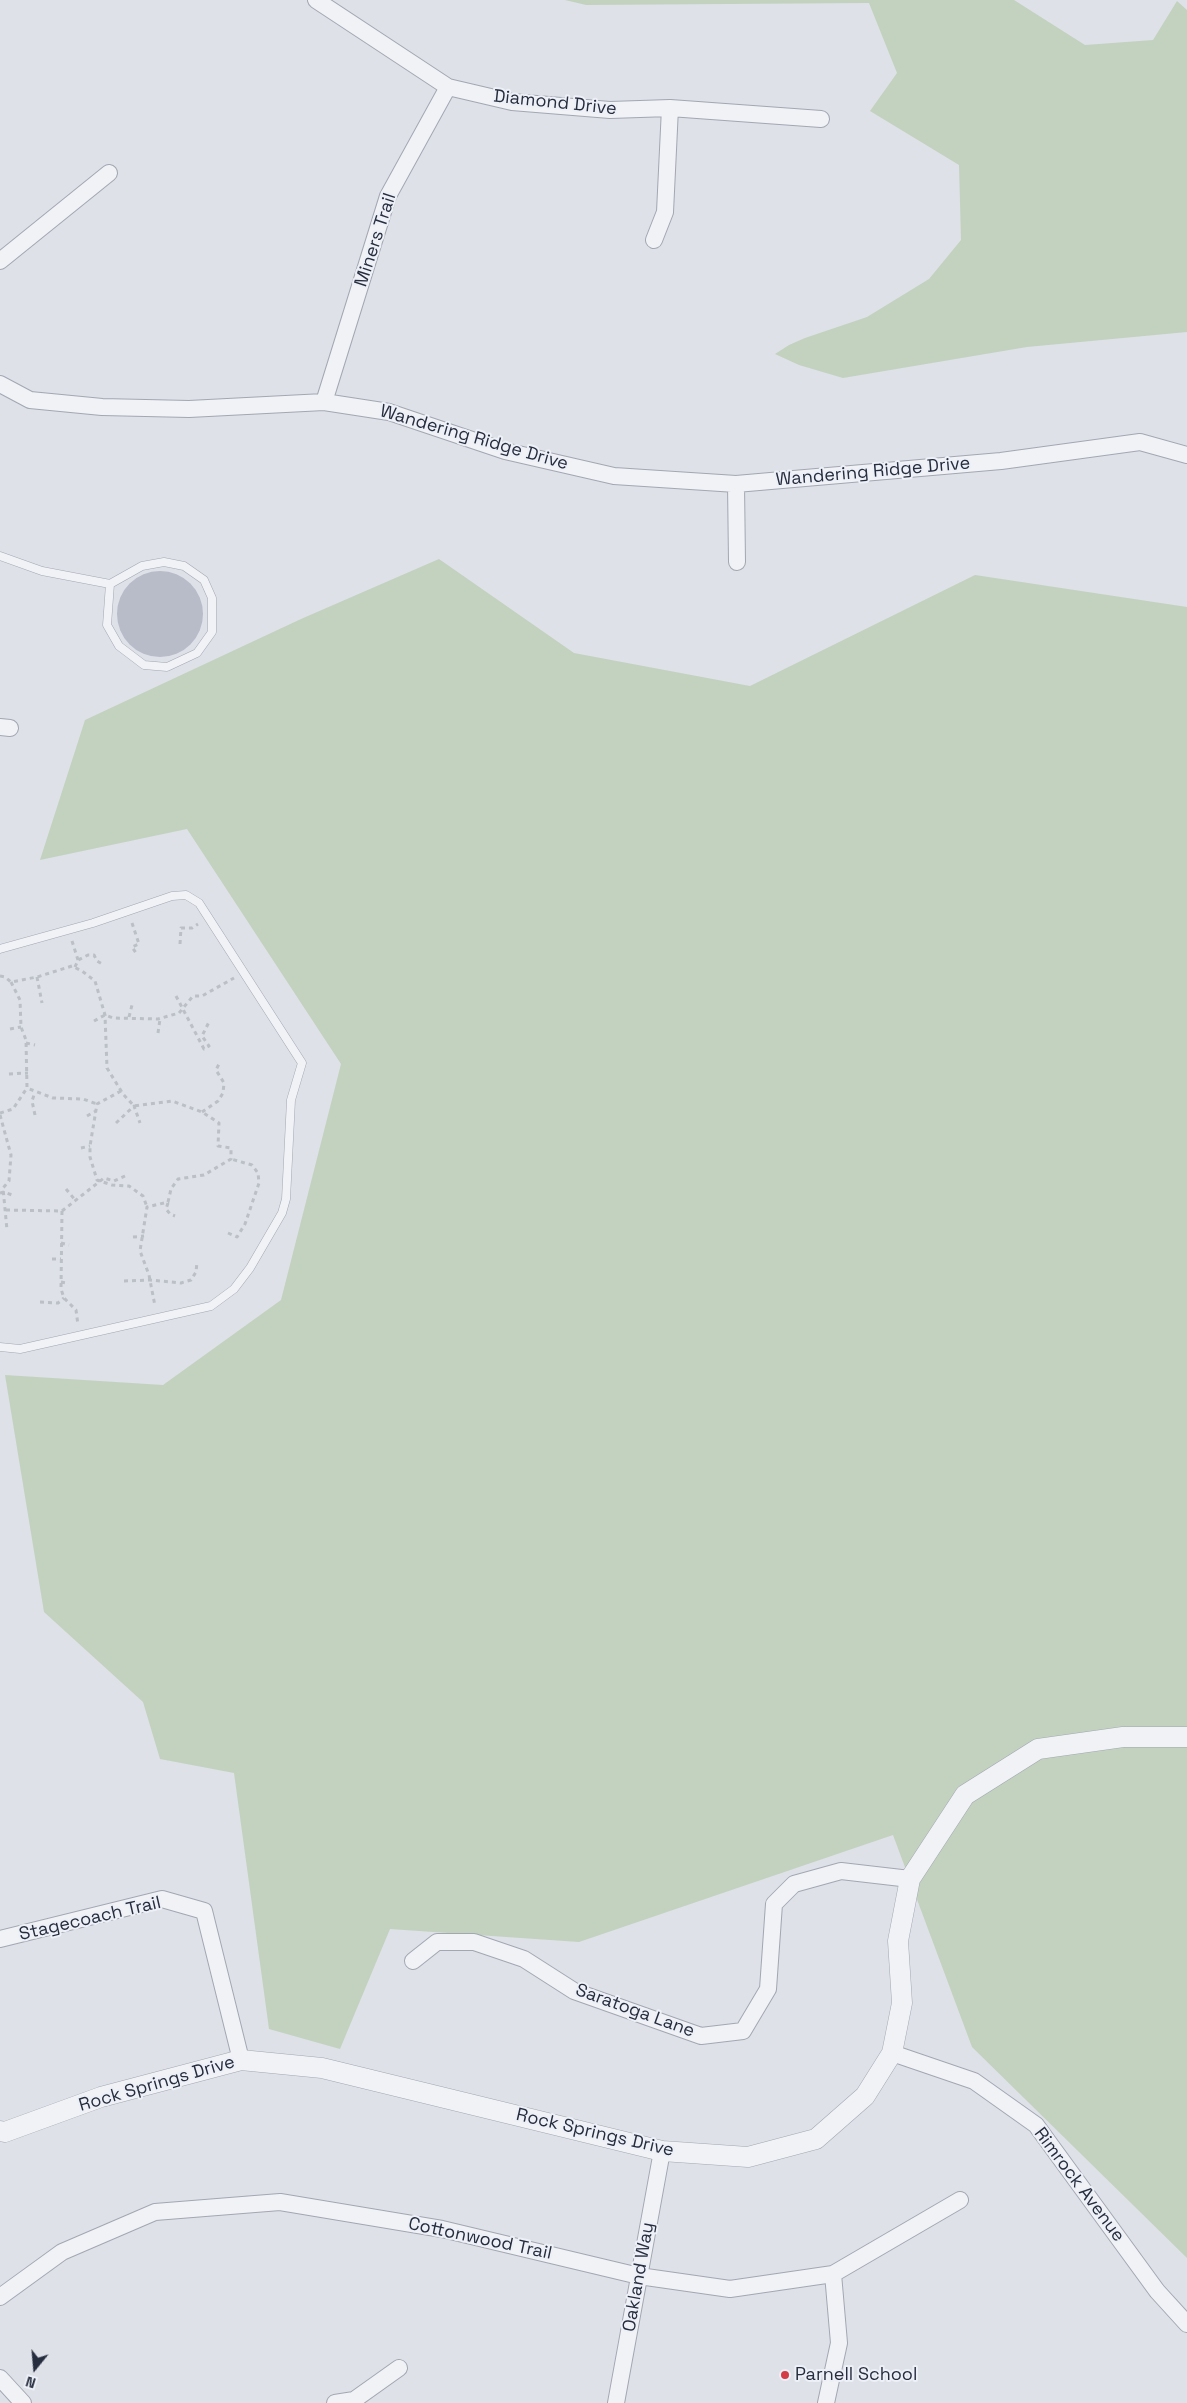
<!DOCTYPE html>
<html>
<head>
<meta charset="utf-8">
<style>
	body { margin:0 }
	#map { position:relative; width:1187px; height:2403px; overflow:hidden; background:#dee1e8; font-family:"Space Grotesk",sans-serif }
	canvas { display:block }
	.north { position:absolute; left:10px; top:2343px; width:50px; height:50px; -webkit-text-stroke:4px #edf0f6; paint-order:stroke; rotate:197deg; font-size:14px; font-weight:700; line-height:20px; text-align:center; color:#262d3f }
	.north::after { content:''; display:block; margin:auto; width:18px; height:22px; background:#262d3f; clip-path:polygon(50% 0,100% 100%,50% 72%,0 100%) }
</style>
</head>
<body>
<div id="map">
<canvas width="1187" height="2403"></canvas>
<div class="north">N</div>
</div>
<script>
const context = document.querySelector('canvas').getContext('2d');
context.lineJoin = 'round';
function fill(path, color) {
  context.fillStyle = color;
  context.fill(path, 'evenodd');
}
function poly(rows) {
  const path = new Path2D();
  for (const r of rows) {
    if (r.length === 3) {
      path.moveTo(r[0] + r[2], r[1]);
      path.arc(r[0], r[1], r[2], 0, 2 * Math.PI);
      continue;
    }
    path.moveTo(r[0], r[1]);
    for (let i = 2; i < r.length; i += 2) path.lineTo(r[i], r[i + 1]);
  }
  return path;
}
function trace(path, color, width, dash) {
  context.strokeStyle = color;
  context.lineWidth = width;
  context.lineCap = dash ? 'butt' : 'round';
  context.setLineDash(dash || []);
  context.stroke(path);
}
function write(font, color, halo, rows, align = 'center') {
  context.font = font + ' "Space Grotesk",sans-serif';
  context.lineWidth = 4;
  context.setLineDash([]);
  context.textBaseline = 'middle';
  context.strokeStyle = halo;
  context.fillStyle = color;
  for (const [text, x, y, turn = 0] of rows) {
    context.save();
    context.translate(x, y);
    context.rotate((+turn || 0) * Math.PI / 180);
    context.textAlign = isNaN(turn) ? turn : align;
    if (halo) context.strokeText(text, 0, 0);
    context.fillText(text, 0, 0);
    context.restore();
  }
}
fill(poly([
	[565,0,1014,0,1085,45,1153,40,1177,1,1187,10,1187,332,1027,347,843,378,799,365,775,354,789,345,805,338,867,317,929,279,961,240,959,165,870,111,897,73,869,3,586,5],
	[439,559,574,653,750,686,975,575,1187,607,1187,2258,972,2047,893,1835,579,1942,390,1929,340,2049,269,2029,234,1773,160,1759,143,1702,44,1612,5,1375,163,1385,281,1300,341,1064,187,829,40,860,85,720,301,619]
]), '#c2d2be');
fill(poly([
	[160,614,43]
]), '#b8bcc8');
const service = poly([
	[0,556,42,571,110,584,142,566,164,562,184,566,204,580,212,598,212,632,197,653,167,667,144,665,119,646,107,625,110,584],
	[0,949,93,923,172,896,186,895,199,903,302,1063,291,1100,286,1199,282,1213,250,1268,234,1289,211,1306,20,1349,0,1347]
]);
const minor = poly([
	[316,0,448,87,512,102,610,110,670,108,821,119],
	[654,240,665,212,670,108],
	[0,261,109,173],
	[0,384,30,400,102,407,189,409,324,402,389,412,505,451,614,476,736,484,1001,461,1140,442,1187,455],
	[324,402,388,196,448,87],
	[736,484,737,562],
	[0,727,10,728],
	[0,1939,162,1899,204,1911,241,2060],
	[413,1961,437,1942,474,1942,524,1959,574,1991,701,2036,743,2031,768,1989,774,1904,794,1884,841,1871,910,1879],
	[892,2053,974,2081,1036,2125,1157,2291,1187,2324],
	[0,2297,62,2252,155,2212,280,2202,442,2229,639,2276,730,2289,833,2274,960,2200],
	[0,2378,23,2403],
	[335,2403,354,2400,399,2368],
	[616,2403,662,2151],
	[826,2403,839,2343,833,2274]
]);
const tertiary = poly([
	[0,2131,5,2132,101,2097,241,2060,322,2068,662,2151,748,2157,816,2139,865,2096,892,2053,902,2003,898,1941,910,1879,965,1795,1038,1749,1123,1737,1187,1737]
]);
trace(service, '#a3a7b2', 9);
trace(minor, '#a3a7b2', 18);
trace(tertiary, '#a3a7b2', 21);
trace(poly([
	[132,923,139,944,132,947,136,953],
	[72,941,78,960],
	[180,944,181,928,192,928,198,924],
	[75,967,78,960,88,955,94,955,97,961,104,965],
	[0,976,5,977,11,982,37,977,72,966,82,971,95,981,105,1015,107,1068,123,1094,134,1106,172,1101,202,1112,219,1123,218,1146,231,1148,231,1159,204,1175,178,1179,171,1189,168,1202,147,1207,140,1251,149,1275,155,1306],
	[37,977,42,1003],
	[11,982,20,1000,21,1027,26,1040,27,1088,53,1098,83,1099,97,1104],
	[176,996,204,1049,209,1046,202,1036,209,1022],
	[129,1017,132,1005],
	[94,1021,105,1015,113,1018,158,1019,179,1013,193,996,202,996,234,978],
	[10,1029,21,1027],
	[158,1033,160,1019],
	[26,1043,35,1045],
	[9,1074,28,1073],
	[121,1091,97,1104,90,1146,90,1157,97,1180,112,1185,129,1186,143,1196,147,1207],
	[202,1112,218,1101,223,1093,224,1083,216,1070,219,1064],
	[0,1113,13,1109,27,1088],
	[0,1115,11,1155,9,1181,3,1188,7,1230],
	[35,1115,32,1101,35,1092],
	[87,1116,96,1111],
	[116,1123,134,1106,140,1123],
	[81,1148,90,1146],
	[66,1189,76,1201],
	[0,1193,4,1192,12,1195],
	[168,1203,166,1209,170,1214,175,1216],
	[6,1210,62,1211,104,1178,114,1181,125,1176],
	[62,1211,61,1289,64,1298,76,1310,78,1325],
	[228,1233,237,1237,245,1224,259,1183,258,1173,252,1165,231,1159],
	[133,1237,144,1236],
	[61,1243,69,1245],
	[52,1259,61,1259],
	[124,1281,150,1280,181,1283,191,1280,196,1272,197,1262],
	[61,1282,67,1283],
	[40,1302,58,1303,64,1298]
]), '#bbbfc6', 3, [4, 4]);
trace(service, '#f0f2f6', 8);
trace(minor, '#f0f2f6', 16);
trace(tertiary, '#f0f2f6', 20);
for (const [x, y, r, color] of [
	[785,2375,5,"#d43c46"]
]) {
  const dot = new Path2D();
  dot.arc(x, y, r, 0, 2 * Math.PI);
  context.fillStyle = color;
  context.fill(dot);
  trace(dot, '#edf0f6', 2);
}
write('18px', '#262d3f', '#edf0f6', [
	["Diamond Drive",555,103,6],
	["Miners Trail",376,240,-72],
	["Wandering Ridge Drive",474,438,16],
	["Wandering Ridge Drive",873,472,-5],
	["Stagecoach Trail",90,1919,-13],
	["Saratoga Lane",635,2011,20],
	["Rock Springs Drive",157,2084,-16],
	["Rock Springs Drive",595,2133,13],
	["Rimrock Avenue",1079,2185,53],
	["Cottonwood Trail",480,2239,12],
	["Oakland Way",639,2277,-80]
]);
write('18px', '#262d3f', '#edf0f6', [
	["Parnell School",795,2375]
], 'left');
</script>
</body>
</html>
